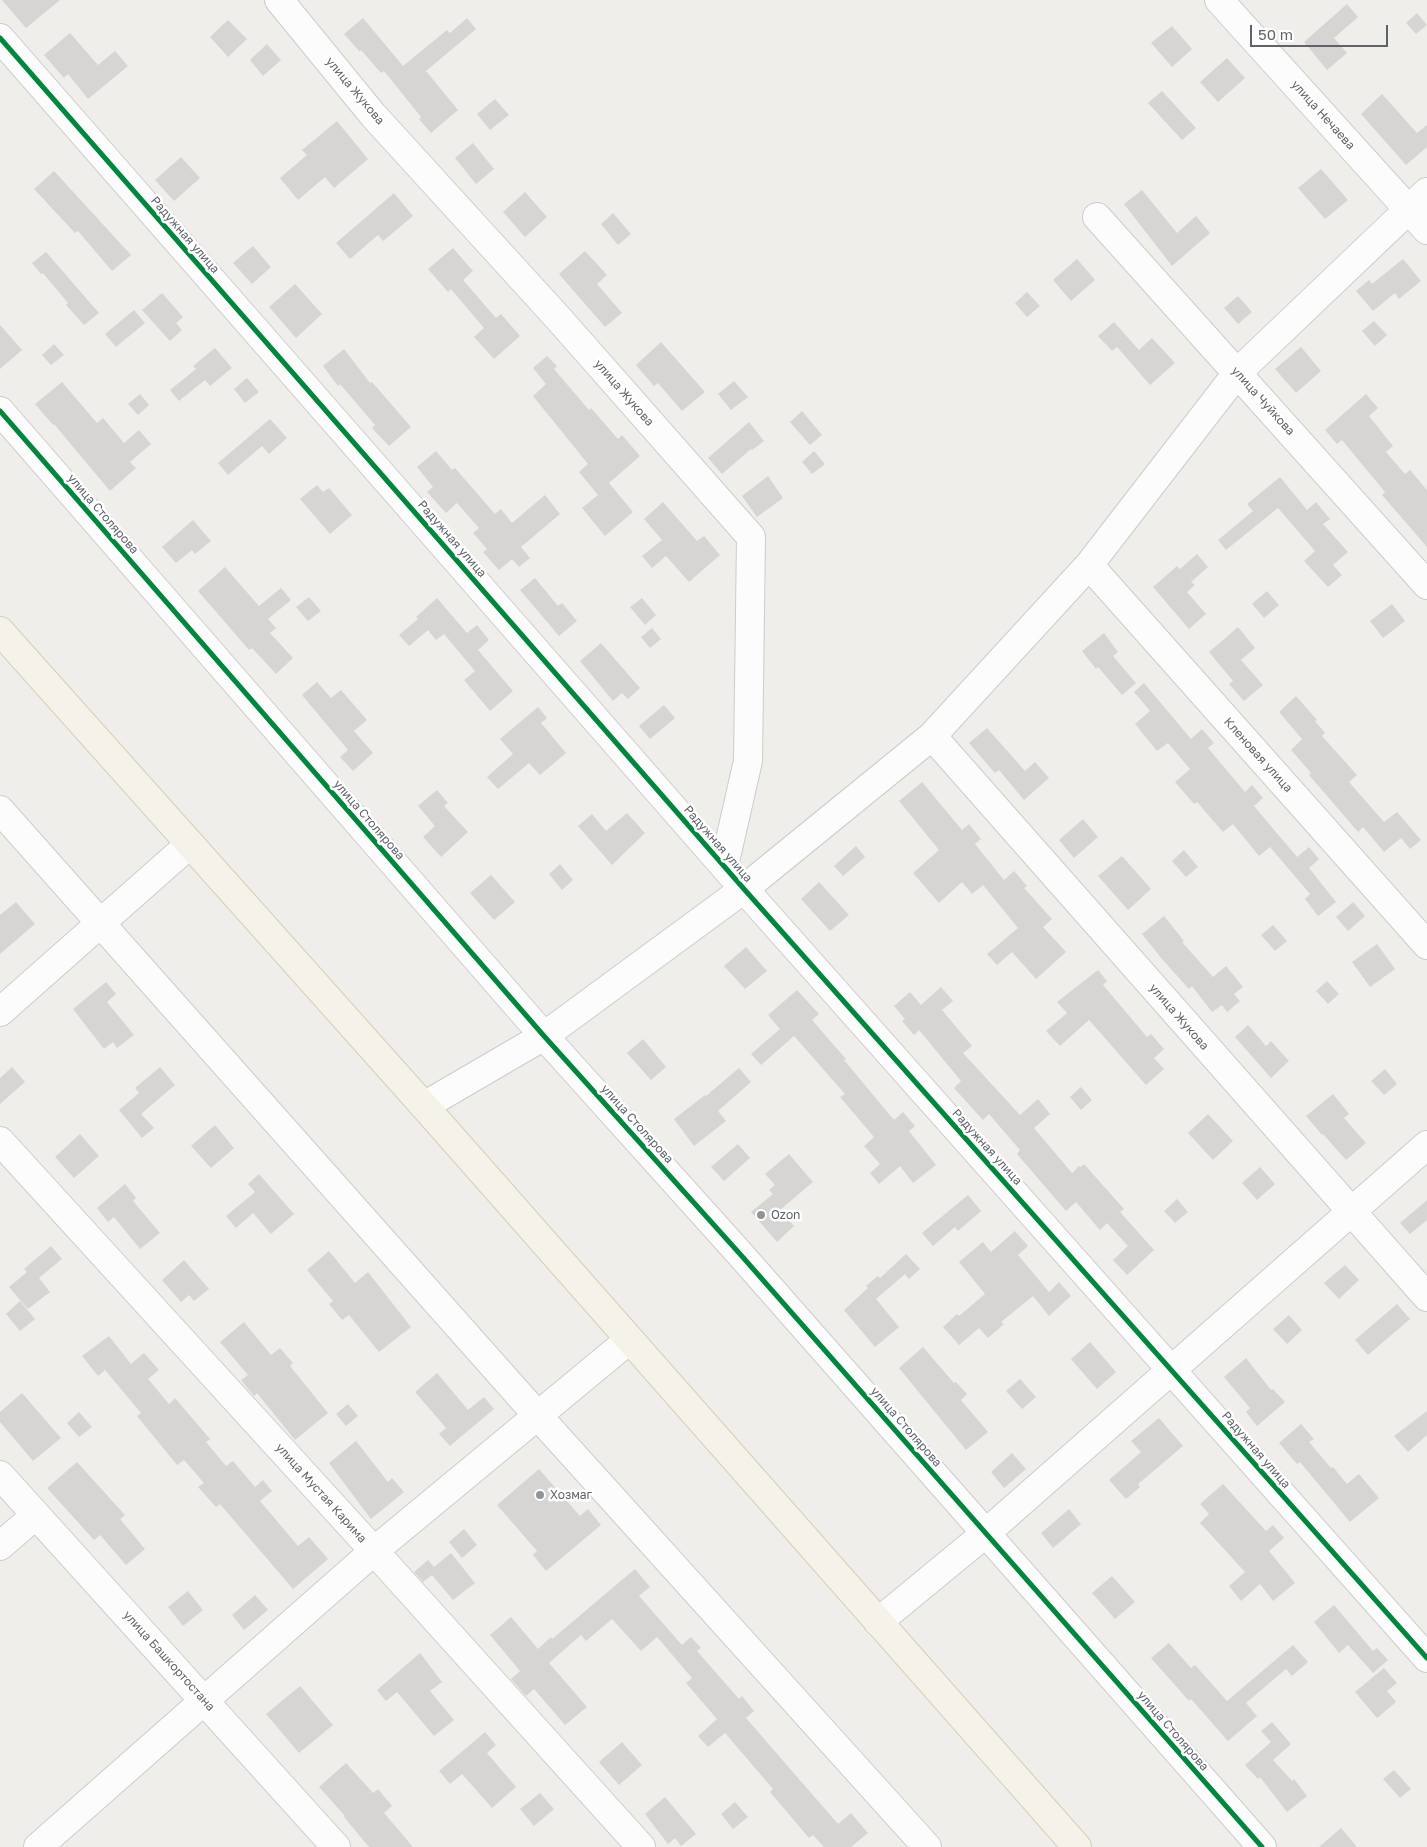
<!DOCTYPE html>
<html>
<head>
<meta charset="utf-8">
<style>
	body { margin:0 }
	#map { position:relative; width:1427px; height:1847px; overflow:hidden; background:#efeeea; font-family:"Golos Text",sans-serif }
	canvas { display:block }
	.scale { position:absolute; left:1250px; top:25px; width:138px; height:22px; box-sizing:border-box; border:2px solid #5f6368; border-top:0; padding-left:6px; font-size:15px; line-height:18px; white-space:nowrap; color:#5f6368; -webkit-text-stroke:4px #fff; paint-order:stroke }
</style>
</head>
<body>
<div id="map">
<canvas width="1427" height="1847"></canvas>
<div class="scale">50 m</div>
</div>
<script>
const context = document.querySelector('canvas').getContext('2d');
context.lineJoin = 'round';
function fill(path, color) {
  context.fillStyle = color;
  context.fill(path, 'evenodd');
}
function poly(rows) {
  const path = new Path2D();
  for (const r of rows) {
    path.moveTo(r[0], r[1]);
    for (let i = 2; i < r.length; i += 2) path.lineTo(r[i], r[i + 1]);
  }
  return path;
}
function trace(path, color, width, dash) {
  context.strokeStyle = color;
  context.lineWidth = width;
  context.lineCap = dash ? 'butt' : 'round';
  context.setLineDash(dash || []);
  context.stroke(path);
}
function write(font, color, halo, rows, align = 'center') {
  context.font = font + ' "Golos Text",sans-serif';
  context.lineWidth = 5;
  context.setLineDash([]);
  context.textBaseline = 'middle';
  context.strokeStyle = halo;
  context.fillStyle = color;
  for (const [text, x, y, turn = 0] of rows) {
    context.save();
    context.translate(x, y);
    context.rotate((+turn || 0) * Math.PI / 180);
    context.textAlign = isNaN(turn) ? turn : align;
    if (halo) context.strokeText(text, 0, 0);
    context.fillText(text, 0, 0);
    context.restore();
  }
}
fill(poly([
	[2,0,60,0,26,28],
	[1347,4,1358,17,1334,38,1347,53,1327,70,1304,42],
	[1417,13,1427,25,1416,34,1406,23],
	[363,18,403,66,447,30,450,33,467,18,476,29,426,71,458,110,431,133,419,119,421,117,384,71,381,73,361,50,360,52,344,34],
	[228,20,247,39,228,57,210,37],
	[1172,26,1192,49,1172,67,1151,43],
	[70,33,98,65,115,51,128,66,88,99,68,74,64,78,44,55],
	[267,44,281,60,263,76,250,60],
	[1227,58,1245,78,1218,102,1200,82],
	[1162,91,1196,128,1182,140,1148,103],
	[1382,94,1417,133,1427,125,1427,147,1406,165,1361,114],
	[495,99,509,115,490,130,477,114],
	[337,121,368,159,334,188,325,177,298,200,280,178,307,155,302,150],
	[473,143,494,169,476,184,455,158],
	[181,157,200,178,174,201,155,180],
	[1321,169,1348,200,1325,219,1298,188],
	[54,171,131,255,112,271,78,231,75,233,34,189],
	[1142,190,1177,233,1196,216,1210,233,1172,266,1124,204],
	[525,192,547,217,525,237,503,212],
	[394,193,413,216,383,241,378,235,350,259,336,243],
	[613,213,631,234,618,245,601,224],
	[253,246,271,267,252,284,233,263],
	[453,248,473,271,463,280,496,318,501,314,520,336,494,359,474,337,484,328,451,289,448,292,428,269],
	[585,251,607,275,597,284,622,313,605,327,559,274],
	[46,252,99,313,84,325,66,305,68,303,43,273,41,274,32,263],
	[1077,259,1095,280,1071,301,1053,280],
	[1403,259,1421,281,1399,299,1395,293,1373,311,1356,291,1369,280,1372,284],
	[295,284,322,314,296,338,269,307],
	[1027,292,1040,306,1027,317,1015,303],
	[162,293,183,317,176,323,182,330,170,341,142,310],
	[1238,296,1252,312,1238,324,1224,308],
	[134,310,145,323,116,347,105,334],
	[1374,321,1387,335,1375,346,1362,331],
	[1114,322,1139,350,1152,338,1175,363,1150,385,1117,347,1112,351,1098,336],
	[0,325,22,350,0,369],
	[661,342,705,392,682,411,658,383,654,386,636,365],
	[54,344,64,355,51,365,42,355],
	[1301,347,1321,371,1296,393,1275,369],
	[215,348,232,368,210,386,205,380,179,401,170,390,196,369,193,366],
	[344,349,370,383,372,382,411,427,389,446,372,428,375,425,340,384,338,386,323,366],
	[547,356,557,366,554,369,589,410,591,408,618,439,622,435,640,456,609,483,633,512,605,536,582,508,598,495,579,472,588,464,533,396,546,384,533,368],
	[247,378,259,392,245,403,234,389],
	[734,381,748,397,731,410,718,394],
	[62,382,97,423,103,418,124,443,139,430,151,444,130,462,136,468,110,491,54,424,53,425,35,404],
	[140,394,149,405,138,415,128,404],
	[1366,394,1378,408,1369,416,1393,446,1386,452,1405,474,1410,470,1427,490,1427,547,1382,495,1385,492,1342,440,1337,444,1325,430],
	[802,411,822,435,810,445,790,422],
	[270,419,287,438,269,454,262,446,228,475,218,463],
	[749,422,764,441,752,450,751,449,722,474,708,458],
	[436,451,452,470,455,468,495,514,501,509,512,523,545,495,560,514,521,547,530,558,519,567,512,559,499,570,483,552,487,549,473,533,479,528,457,503,446,513,427,492,433,487,417,467],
	[814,451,825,464,812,474,802,462],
	[768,476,783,498,757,517,742,496],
	[1280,477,1307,510,1316,502,1330,519,1323,524,1348,552,1333,565,1342,575,1328,587,1304,561,1315,551,1278,508,1226,550,1218,540,1253,511,1247,504],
	[317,485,323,492,329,488,352,515,330,534,300,499],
	[663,502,697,541,704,536,720,555,689,582,666,556,652,568,642,556,662,540,644,519],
	[193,520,211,541,195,554,192,550,176,563,162,547],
	[1197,554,1208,567,1191,582,1195,585,1187,592,1206,614,1189,629,1153,587,1177,566,1180,569],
	[225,567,259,606,281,588,291,600,268,619,276,628,270,633,293,658,276,674,252,648,249,650,198,591],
	[535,578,558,606,562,603,577,621,559,636,520,590],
	[1267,591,1279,605,1264,618,1252,604],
	[309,597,321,611,308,621,296,607],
	[437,598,467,633,477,625,489,640,478,650,513,691,490,711,464,680,475,671,444,634,436,640,428,630,409,646,399,635,418,619,416,617],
	[642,598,656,615,645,625,630,607],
	[1392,604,1405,621,1383,638,1370,621],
	[1238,627,1255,648,1241,660,1263,685,1244,701,1229,684,1233,681,1209,652],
	[652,628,661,639,650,648,641,637],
	[1104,633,1118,652,1113,656,1136,683,1122,695,1098,667,1096,669,1082,651],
	[601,643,640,688,628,699,622,693,613,701,580,661],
	[317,682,331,698,341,690,367,720,354,731,373,753,353,771,340,757,348,750,302,695],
	[1144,683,1191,739,1202,729,1214,743,1208,748,1245,792,1252,785,1263,798,1254,806,1297,857,1309,847,1319,859,1309,868,1336,902,1318,916,1305,899,1310,894,1270,847,1259,856,1233,824,1223,832,1197,802,1194,804,1175,782,1190,769,1168,743,1157,751,1135,724,1150,711,1134,692],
	[1296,696,1317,720,1315,721,1325,733,1322,736,1357,775,1349,782,1384,822,1397,812,1421,840,1410,849,1401,838,1384,852,1363,827,1358,832,1309,775,1311,773,1291,750,1302,739,1279,712],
	[664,705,675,718,650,739,639,726],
	[538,707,547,718,541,723,566,753,540,775,529,763,498,789,487,777,513,754,500,739],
	[987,728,1025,771,1035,762,1049,778,1024,800,999,770,995,773,969,743],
	[922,782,962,830,969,824,981,839,975,844,1004,880,1014,871,1027,886,1024,888,1052,919,1043,927,1066,952,1036,979,1012,952,997,965,987,954,1018,928,983,885,972,894,962,882,939,903,913,873,939,850,899,801],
	[437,790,448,803,444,806,468,832,441,857,423,837,435,826,418,806],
	[627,813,645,833,612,865,578,826,592,814,606,831],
	[1083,819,1098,837,1074,858,1059,840],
	[856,846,865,857,843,876,834,866],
	[1184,850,1198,867,1186,877,1172,861],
	[1122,856,1151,889,1128,910,1098,876],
	[560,864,573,880,562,890,549,874],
	[491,875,515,902,494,920,470,893],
	[819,882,849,915,830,931,801,899],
	[16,902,35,924,0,954,0,915],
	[1353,902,1365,916,1348,931,1336,917],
	[1164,916,1184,941,1182,942,1213,977,1226,966,1243,987,1234,994,1240,1001,1227,1012,1222,1005,1212,1012,1192,986,1189,989,1162,959,1142,934],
	[1273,925,1287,941,1275,951,1261,935],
	[1377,944,1395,969,1370,987,1352,962],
	[746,947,767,971,745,989,724,966],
	[1098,970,1107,981,1103,985,1147,1037,1151,1034,1164,1049,1154,1058,1164,1069,1146,1085,1089,1020,1060,1046,1046,1031,1067,1013,1057,1002],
	[1327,981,1339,994,1328,1004,1316,991],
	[106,982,116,994,107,1002,134,1035,117,1048,113,1042,104,1049,73,1009],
	[941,987,953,1001,942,1010,972,1046,963,1053,1020,1115,1038,1099,1050,1114,1034,1128,1072,1173,1079,1166,1081,1167,1084,1164,1124,1209,1120,1212,1154,1250,1127,1275,1113,1260,1128,1246,1107,1223,1100,1230,1076,1202,1066,1211,1017,1154,1020,1150,989,1114,983,1120,954,1088,961,1081,919,1030,914,1035,902,1021,905,1019,894,1006,910,992,921,1005],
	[797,990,819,1014,812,1020,846,1059,844,1060,894,1120,903,1112,915,1126,909,1131,936,1165,913,1183,900,1166,879,1184,870,1173,880,1164,864,1146,874,1137,840,1097,845,1094,794,1036,761,1065,751,1054,780,1029,768,1015],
	[1248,1025,1266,1046,1271,1041,1289,1061,1271,1078,1235,1037],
	[643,1039,666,1067,651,1080,627,1053],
	[12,1067,25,1082,0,1104,0,1078],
	[160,1067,175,1085,141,1114,154,1128,142,1138,119,1110,139,1093,135,1088],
	[739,1068,751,1082,718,1111,726,1121,694,1146,674,1119,705,1095,706,1096],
	[1385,1069,1397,1084,1384,1095,1371,1081],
	[1081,1087,1092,1100,1081,1110,1070,1097],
	[1333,1094,1349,1114,1344,1118,1366,1143,1346,1160,1323,1134,1322,1135,1306,1116],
	[1208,1114,1233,1141,1213,1160,1188,1133],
	[215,1125,234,1148,211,1168,191,1146],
	[80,1134,99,1156,74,1178,55,1157],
	[738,1144,750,1158,724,1181,711,1167],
	[789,1154,813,1182,780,1210,794,1226,777,1242,751,1212,773,1194,769,1190,775,1185,765,1174],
	[1260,1167,1275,1184,1257,1200,1242,1183],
	[259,1174,294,1214,271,1234,253,1213,236,1228,226,1216,255,1192,248,1184],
	[125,1184,136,1198,133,1201,160,1233,140,1249,114,1217,108,1222,97,1208],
	[968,1195,981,1211,958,1231,955,1227,933,1246,922,1233],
	[1177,1199,1188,1212,1175,1223,1164,1211],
	[1427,1200,1427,1220,1410,1234,1400,1223],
	[1015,1231,1028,1246,1018,1255,1049,1292,1059,1282,1071,1296,1049,1316,1033,1296,1001,1322,1004,1324,988,1338,979,1328,959,1345,943,1327,957,1314,959,1316,985,1294,959,1262,983,1242,991,1252],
	[51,1246,62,1259,39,1278,50,1292,28,1309,9,1287,27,1272,24,1269],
	[329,1251,355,1283,368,1272,411,1327,379,1352,349,1315,342,1320,329,1304,333,1301,307,1270],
	[906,1254,920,1269,909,1279,905,1274,876,1299,899,1327,875,1347,844,1310,868,1288,866,1286,878,1276,880,1278],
	[184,1260,209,1289,194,1301,189,1295,181,1302,162,1280],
	[1345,1265,1359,1280,1339,1299,1324,1283],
	[20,1301,35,1319,20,1331,6,1314],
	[1397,1304,1410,1319,1368,1355,1355,1340],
	[1289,1315,1302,1330,1287,1344,1273,1329],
	[244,1322,271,1355,280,1348,293,1363,290,1366,328,1413,295,1440,257,1393,254,1396,241,1380,248,1375,220,1342],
	[109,1336,131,1364,144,1353,159,1370,148,1379,169,1404,175,1398,210,1439,206,1442,226,1466,233,1461,255,1487,263,1480,272,1491,260,1501,298,1546,309,1537,328,1559,293,1589,220,1504,216,1507,198,1487,204,1483,184,1460,177,1465,137,1416,141,1413,105,1370,98,1376,82,1356],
	[1090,1342,1116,1372,1097,1389,1071,1359],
	[923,1347,954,1383,956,1382,967,1394,961,1400,988,1432,966,1450,899,1368],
	[1246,1358,1271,1390,1273,1389,1285,1402,1257,1426,1246,1412,1250,1408,1224,1377],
	[437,1373,468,1410,484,1397,494,1409,450,1446,439,1434,446,1428,415,1392],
	[1020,1379,1036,1397,1022,1409,1006,1391],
	[22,1393,61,1438,33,1461,0,1422,0,1412],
	[348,1404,358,1416,346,1426,336,1414],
	[1427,1411,1427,1435,1408,1452,1394,1436],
	[79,1412,92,1427,79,1437,67,1423],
	[1159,1418,1183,1446,1138,1484,1140,1487,1126,1499,1109,1480,1141,1452,1131,1441],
	[1301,1424,1314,1439,1309,1442,1331,1468,1333,1467,1347,1484,1359,1474,1379,1498,1350,1522,1300,1462,1297,1464,1279,1443],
	[356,1441,388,1482,392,1478,404,1492,371,1519,329,1463],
	[1012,1453,1026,1469,1004,1488,991,1472],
	[77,1462,125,1515,120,1519,145,1549,126,1565,100,1535,94,1540,47,1488],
	[539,1469,580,1516,588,1509,601,1525,546,1571,533,1555,537,1551,497,1505],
	[1223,1484,1266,1531,1273,1525,1284,1538,1269,1551,1295,1583,1273,1601,1260,1584,1241,1601,1229,1586,1245,1572,1200,1523,1209,1514,1200,1504],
	[1069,1509,1081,1524,1053,1548,1041,1533],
	[464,1529,477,1545,462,1558,449,1542],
	[451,1553,475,1583,453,1600,432,1575,423,1582,414,1572,428,1560,434,1567],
	[635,1569,650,1587,639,1596,682,1645,691,1637,701,1648,697,1651,739,1699,742,1696,754,1711,746,1718,838,1824,851,1813,868,1833,851,1847,824,1847,813,1835,809,1838,770,1792,773,1789,725,1733,708,1747,698,1736,717,1719,686,1683,692,1678,657,1637,641,1651,612,1619,586,1641,581,1635,549,1663,587,1707,565,1725,534,1689,526,1696,511,1679,520,1671,490,1635,511,1617,538,1649,551,1637,552,1639],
	[1112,1576,1135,1602,1115,1619,1092,1593],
	[188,1591,203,1610,183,1626,168,1607],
	[255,1595,268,1610,244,1630,232,1615],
	[1334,1605,1373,1651,1377,1648,1388,1660,1373,1673,1348,1645,1339,1653,1314,1622],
	[1169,1643,1191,1668,1195,1665,1227,1701,1293,1645,1308,1662,1292,1676,1286,1669,1246,1703,1257,1716,1228,1741,1191,1699,1189,1701,1151,1658],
	[420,1653,442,1682,430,1691,454,1720,434,1736,397,1692,386,1701,377,1690],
	[1384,1668,1397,1683,1387,1691,1396,1702,1377,1718,1355,1692],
	[300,1686,333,1725,299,1753,266,1714],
	[1272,1722,1291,1744,1273,1760,1292,1781,1294,1779,1307,1796,1287,1812,1260,1777,1258,1779,1245,1765,1271,1742,1261,1731],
	[485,1732,496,1745,487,1753,516,1787,492,1808,462,1774,450,1784,439,1771],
	[622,1742,642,1765,619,1785,599,1762],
	[346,1763,373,1793,378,1789,392,1806,384,1813,413,1847,369,1847,344,1817,345,1816,319,1787],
	[1394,1770,1411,1789,1400,1798,1383,1779],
	[540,1793,554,1809,534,1826,520,1809],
	[665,1797,696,1834,681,1846,675,1838,668,1844,645,1814],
	[735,1802,748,1817,733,1829,721,1814],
	[1341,1828,1357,1847,1319,1847]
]), '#d6d5d3');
const minor = poly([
	[279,0,373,115,559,319,751,537,748,761,724,866],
	[1219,0,1427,230],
	[0,38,744,889,1427,1658],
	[1097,217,1427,585],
	[0,411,544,1036,740,1254,1262,1847],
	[1089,565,1427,945],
	[932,736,1427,1297],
	[0,810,538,1416,927,1847],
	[0,1012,190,844],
	[424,1106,544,1036,744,889,932,736,1089,565,1238,372,1427,192],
	[0,1141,374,1551,641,1847],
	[0,1475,336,1847],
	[0,1546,36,1515],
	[878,1622,986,1533,1427,1145],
	[38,1847,374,1551,629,1340]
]);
const major = poly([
	[0,631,424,1106,1077,1847]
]);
trace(minor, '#cbcccc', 30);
trace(major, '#d7ceb8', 30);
trace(minor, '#fdfcfc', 28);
trace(major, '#f4f2e9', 28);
trace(poly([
	[0,38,744,889,1427,1658],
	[0,411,544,1036,740,1254,1262,1847]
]), '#00873e', 5);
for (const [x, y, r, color] of [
	[761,1215,5,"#919496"],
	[540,1495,5,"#919496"]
]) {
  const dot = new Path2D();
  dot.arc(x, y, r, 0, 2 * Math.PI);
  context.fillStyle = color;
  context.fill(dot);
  trace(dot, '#fff', 2);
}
write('12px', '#5f6368', '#fff', [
	["улица Жукова",355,91,50],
	["улица Нечаева",1323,115,48],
	["Радужная улица",185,235,49],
	["улица Жукова",624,393,49],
	["улица Чуйкова",1263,401,48],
	["улица Столярова",103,514,49],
	["Радужная улица",452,539,49],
	["Кленовая улица",1258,755,48],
	["улица Столярова",369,820,49],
	["Радужная улица",718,844,49],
	["улица Жукова",1179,1017,49],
	["улица Столярова",637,1124,48],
	["Радужная улица",987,1147,48],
	["улица Столярова",906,1427,49],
	["Радужная улица",1256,1450,49],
	["улица Мустая Карима",321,1493,48],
	["улица Башкортостана",169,1661,48],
	["улица Столярова",1173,1731,49]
]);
write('12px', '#5f6368', '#fff', [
	["Ozon",771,1215],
	["Хозмаг",550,1495]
], 'left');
</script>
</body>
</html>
